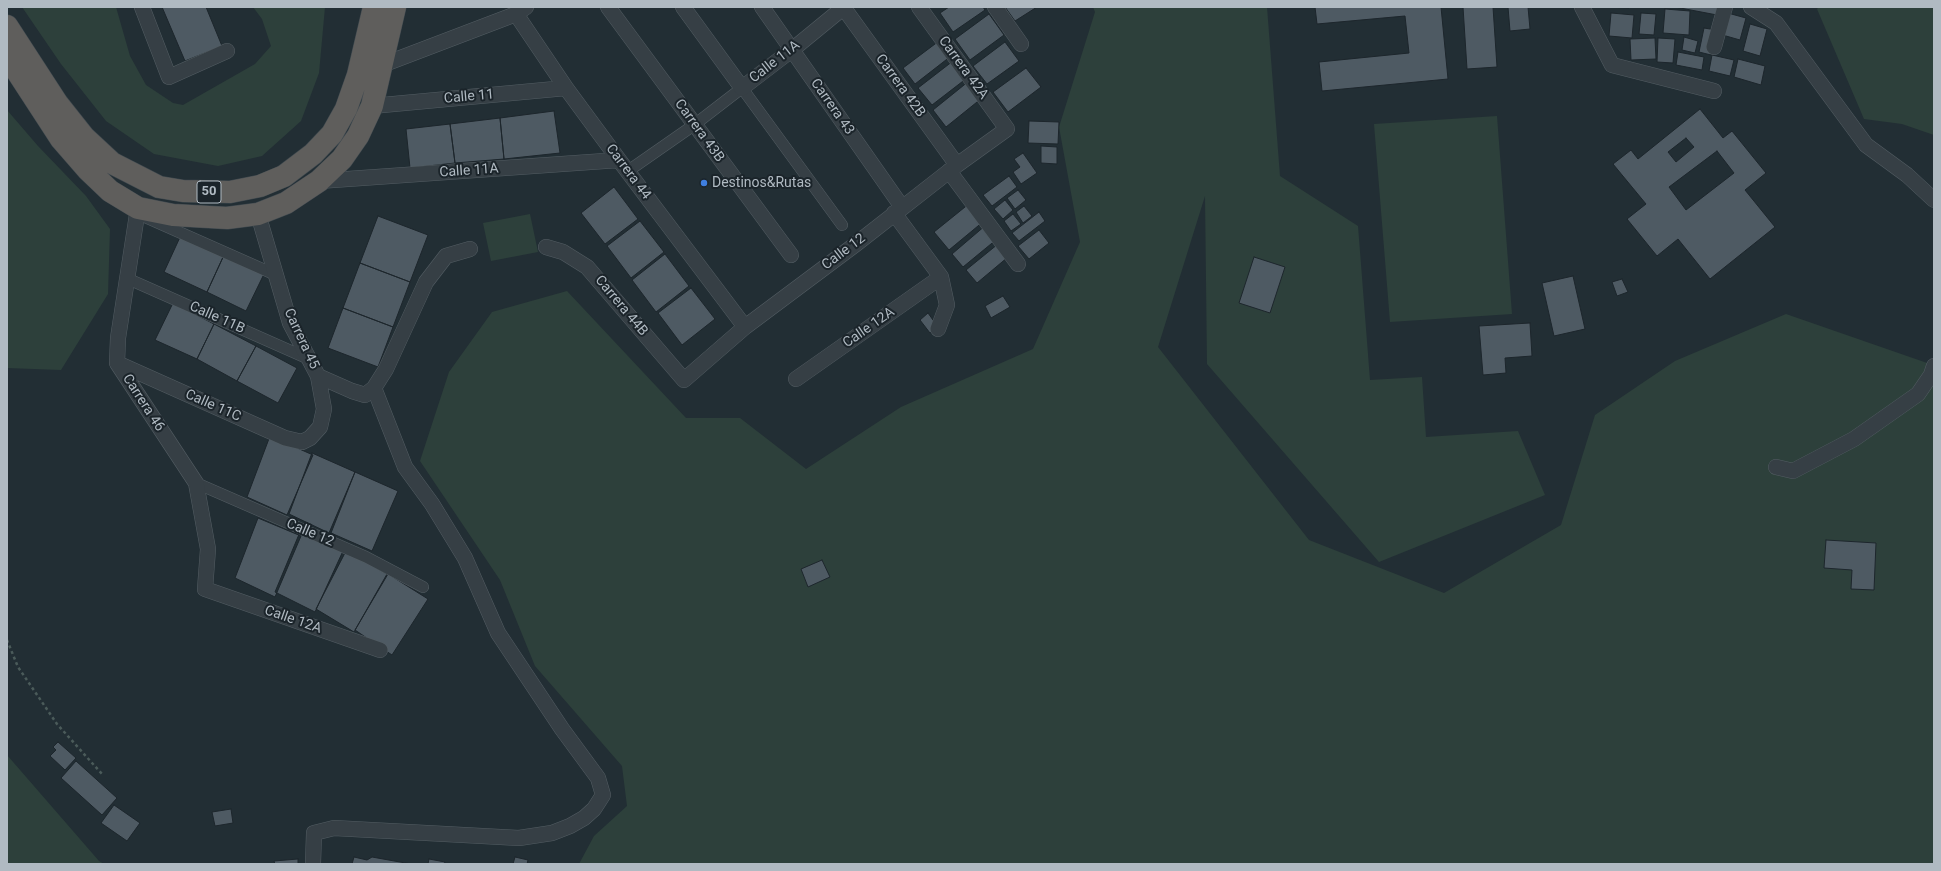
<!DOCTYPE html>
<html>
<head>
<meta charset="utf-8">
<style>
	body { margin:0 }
	#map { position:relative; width:1941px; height:871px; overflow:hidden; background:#222e34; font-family:Roboto,sans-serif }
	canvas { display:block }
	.frame { position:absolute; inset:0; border:8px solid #b0bac2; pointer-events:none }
</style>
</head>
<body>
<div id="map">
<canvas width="1941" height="871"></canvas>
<div class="frame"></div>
</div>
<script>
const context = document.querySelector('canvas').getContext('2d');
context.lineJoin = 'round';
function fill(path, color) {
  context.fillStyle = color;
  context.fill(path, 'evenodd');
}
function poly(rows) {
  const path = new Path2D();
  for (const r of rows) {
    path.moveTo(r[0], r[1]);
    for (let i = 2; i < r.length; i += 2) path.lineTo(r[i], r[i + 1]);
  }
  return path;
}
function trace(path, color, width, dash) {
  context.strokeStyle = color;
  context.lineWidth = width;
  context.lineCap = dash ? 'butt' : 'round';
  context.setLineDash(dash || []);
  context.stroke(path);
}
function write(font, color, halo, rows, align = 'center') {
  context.font = font + ' Roboto,sans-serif';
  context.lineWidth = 4;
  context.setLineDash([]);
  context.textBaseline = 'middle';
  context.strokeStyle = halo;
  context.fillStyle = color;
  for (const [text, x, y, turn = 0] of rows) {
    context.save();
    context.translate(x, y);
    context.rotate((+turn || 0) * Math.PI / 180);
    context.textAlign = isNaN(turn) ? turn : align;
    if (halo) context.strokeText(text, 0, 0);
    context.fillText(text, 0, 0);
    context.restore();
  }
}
fill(poly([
	[22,7,116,7,130,56,146,85,173,103,183,105,255,64,271,46,262,19,253,7,325,7,319,73,301,121,262,156,218,166,154,154,106,121,61,64],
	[1093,7,1267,7,1280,176,1358,226,1370,380,1422,377,1426,437,1518,431,1545,495,1379,562,1207,364,1205,196,1158,347,1309,540,1444,593,1561,525,1595,415,1675,361,1786,314,1930,364,1934,361,1934,864,579,864,594,836,627,806,622,766,535,666,500,580,420,461,449,372,492,312,567,291,686,418,740,418,806,469,901,407,1033,349,1080,242,1059,127,1095,12],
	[1819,7,1934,7,1934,135,1902,124,1864,119,1817,9],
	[7,110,38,146,86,196,110,229,108,294,61,370,7,368],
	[1497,116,1512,314,1390,322,1374,124],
	[530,214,538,252,491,261,483,223],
	[7,755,99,861,104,864,7,864]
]), '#2d403b');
const building = poly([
	[162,7,206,7,222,46,185,61,162,7],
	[949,7,983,7,985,10,953,32,940,13,949,7],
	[1005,7,1037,7,1015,21,1005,7],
	[1315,7,1441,7,1448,79,1322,91,1319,62,1409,53,1405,16,1317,24,1315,7],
	[1463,7,1493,7,1497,67,1467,69,1463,7],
	[1508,7,1528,7,1530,29,1510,31,1508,7],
	[1606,7,1629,7,1629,8,1606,7],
	[1675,7,1719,7,1717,15,1675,7],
	[1665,9,1690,11,1689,35,1663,33,1665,9],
	[1724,12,1746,18,1740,40,1719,34,1724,12],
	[1611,13,1634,15,1632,38,1609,36,1611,13],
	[1641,13,1656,14,1654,35,1639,34,1641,13],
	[989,14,1004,35,970,60,955,39,989,14],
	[1750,24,1767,29,1760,56,1743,51,1750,24],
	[1704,28,1716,30,1711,55,1699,52,1704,28],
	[1684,37,1698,41,1695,53,1682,50,1684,37],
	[1655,38,1656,59,1631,60,1630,39,1655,38],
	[1658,38,1675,39,1673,63,1657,62,1658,38],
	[939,41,951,56,915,84,903,68,939,41],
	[1005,42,1019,61,987,84,973,66,1005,42],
	[1678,52,1704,57,1702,70,1676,65,1678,52],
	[1712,55,1734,60,1730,76,1709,71,1712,55],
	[1738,59,1765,66,1761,85,1734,77,1738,59],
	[953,61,967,78,932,105,918,88,953,61],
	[1026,68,1041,87,1008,112,993,92,1026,68],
	[969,81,982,98,946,127,933,110,969,81],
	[1700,109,1723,138,1732,131,1766,173,1745,190,1775,227,1710,279,1678,239,1657,256,1627,219,1646,204,1613,164,1631,150,1638,159,1700,109],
	[1686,138,1694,147,1676,162,1668,152,1686,138],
	[1717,151,1734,173,1686,210,1669,187,1717,151],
	[554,111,560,153,504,159,500,118,554,111],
	[500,118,504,159,455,163,450,124,500,118],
	[1029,121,1059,122,1058,144,1028,143,1029,121],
	[450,124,455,163,410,168,406,129,450,124],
	[1041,146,1057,147,1057,164,1041,163,1041,146],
	[1023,153,1037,173,1021,184,1013,172,1020,167,1014,159,1023,153],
	[1009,176,1017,187,992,206,983,195,1009,176],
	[614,187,638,219,605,244,581,213,614,187],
	[1018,190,1026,200,1015,209,1007,198,1018,190],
	[1005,200,1013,210,1003,219,994,209,1005,200],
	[970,203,984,221,949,250,934,232,970,203],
	[1024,206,1032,216,1023,223,1016,212,1024,206],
	[1039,212,1045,221,1019,241,1012,233,1039,212],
	[1013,214,1021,224,1011,231,1004,221,1013,214],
	[378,216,428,235,410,282,360,263,378,216],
	[640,221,664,252,631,278,607,246,640,221],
	[986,225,997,239,963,267,952,254,986,225],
	[1039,230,1049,243,1029,259,1018,246,1039,230],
	[181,235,224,255,207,292,164,272,181,235],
	[998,244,1008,257,977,283,966,270,998,244],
	[665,254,689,286,656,312,632,280,665,254],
	[224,255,264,274,246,311,207,292,224,255],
	[1254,257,1285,267,1270,313,1239,303,1254,257],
	[360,263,410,282,393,327,343,308,360,263],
	[1573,276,1585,329,1554,336,1542,283,1573,276],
	[1622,279,1628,292,1617,296,1612,282,1622,279],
	[691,288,715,319,682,345,658,313,691,288],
	[1003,296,1010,307,991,318,985,306,1003,296],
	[173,303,214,324,197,359,155,340,173,303],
	[343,308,393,327,378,367,328,348,343,308],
	[928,313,938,327,930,333,920,320,928,313],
	[1530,323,1532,356,1505,358,1506,373,1483,375,1479,326,1530,323],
	[214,324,256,346,237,381,197,359,214,324],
	[256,346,297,368,278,403,237,381,256,346],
	[270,436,313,455,287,515,247,497,270,436],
	[312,453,355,472,329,533,289,514,312,453],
	[355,472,398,491,372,551,331,533,355,472],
	[258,518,301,536,275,597,235,578,258,518],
	[300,532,343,551,315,612,275,592,300,532],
	[1826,540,1876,543,1874,590,1851,589,1852,570,1824,568,1826,540],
	[346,551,387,574,354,632,316,609,346,551],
	[822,560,830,577,808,587,801,569,822,560],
	[388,574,428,599,392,655,355,630,388,574],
	[58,742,76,758,65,770,50,756,56,750,53,747,58,742],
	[76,761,117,798,102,815,61,778,76,761],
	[114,805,140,823,127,841,101,823,114,805],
	[231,809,233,823,215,826,212,812,231,809],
	[354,857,367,860,372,857,411,864,352,864,354,857],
	[515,857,528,860,527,864,513,864,515,857],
	[298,859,298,864,275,864,274,861,298,859],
	[429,859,445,862,444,864,428,864,429,859]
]);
fill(building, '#4e5a63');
trace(building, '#1d262c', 1);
const pedestrian = poly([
	[628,171,694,125,742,88,842,225],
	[145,217,276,275],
	[126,278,309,359],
	[196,483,366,557,423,587]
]);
const minor = poly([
	[142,7,169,77,227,51],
	[608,7,791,255],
	[683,7,742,88,793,49,843,8],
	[762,7,902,207],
	[843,7,957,165],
	[995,7,1021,44],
	[1582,7,1612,65,1714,91],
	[1751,7,1776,23,1866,145,1907,175,1934,200],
	[516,14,566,88,619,160,745,327],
	[1714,47,1725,7],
	[382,65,516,14,526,7],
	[372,106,566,88],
	[949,171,1018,264],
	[319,181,619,160],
	[138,208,118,338,117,363,196,483,208,549,205,589,380,650],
	[894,213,941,277,947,305,938,329],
	[546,247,563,252,587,267,684,380,745,327,856,244,957,165,1007,129,919,7],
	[117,363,285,438,302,442,310,438,320,427,324,409,318,376,290,323,258,214],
	[318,376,352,391,365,395,374,388,386,369,426,282,446,256,470,249],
	[796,379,941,277],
	[1776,467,1793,471,1854,439,1918,394,1931,375,1934,366],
	[313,864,314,833,334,828,519,838,552,833,570,826,584,818,594,809,603,795,598,778,562,729,498,633,465,558,432,504,405,467,374,388]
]);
const trunk = poly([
	[7,26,57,103,84,137,112,163,159,187,183,191,230,192,260,186,284,176,313,154,332,134,346,109,358,75,374,7],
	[7,56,61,139,88,170,110,191,138,208,173,215,227,218,258,214,286,203,319,181,342,159,358,136,372,106,395,7]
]);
trace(pedestrian, '#535d63', 12);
trace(minor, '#535d63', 16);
trace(trunk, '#404a50', 23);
trace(poly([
	[7,640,18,667,57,724,102,774]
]), '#4b5b5a', 2.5, [3, 3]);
trace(pedestrian, '#363f45', 11);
trace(minor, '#363f45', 15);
trace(trunk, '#5f5e5c', 22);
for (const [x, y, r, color] of [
	[704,183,4,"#3f7fe0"]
]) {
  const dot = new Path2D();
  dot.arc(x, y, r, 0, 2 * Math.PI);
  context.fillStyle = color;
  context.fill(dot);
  trace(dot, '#1b242a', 1.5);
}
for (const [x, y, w] of [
	[209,192,24]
]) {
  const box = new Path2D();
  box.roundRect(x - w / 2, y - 11, w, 22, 3);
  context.fillStyle = '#1b242a';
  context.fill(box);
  trace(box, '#b0bac2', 1);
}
write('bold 13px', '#b0bac2', null, [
	["50",209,192]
]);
write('14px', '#b0bac2', '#1b242a', [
	["Calle 11A",775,62,-38],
	["Carrera 42A",963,68,54],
	["Carrera 42B",900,86,54],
	["Calle 11",469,97,-5],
	["Carrera 43",832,107,55],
	["Carrera 43B",699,131,54],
	["Calle 11A",469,171,-4],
	["Carrera 44",628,172,53],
	["Calle 12",844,252,-37],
	["Carrera 44B",621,306,50],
	["Calle 11B",217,318,24],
	["Calle 12A",869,328,-35],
	["Carrera 45",301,339,65],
	["Carrera 46",143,403,57],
	["Calle 11C",213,406,24],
	["Calle 12",310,533,23],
	["Calle 12A",293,620,19]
]);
write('14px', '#b0bac2', '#1b242a', [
	["Destinos&Rutas",712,183]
], 'left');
</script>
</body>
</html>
